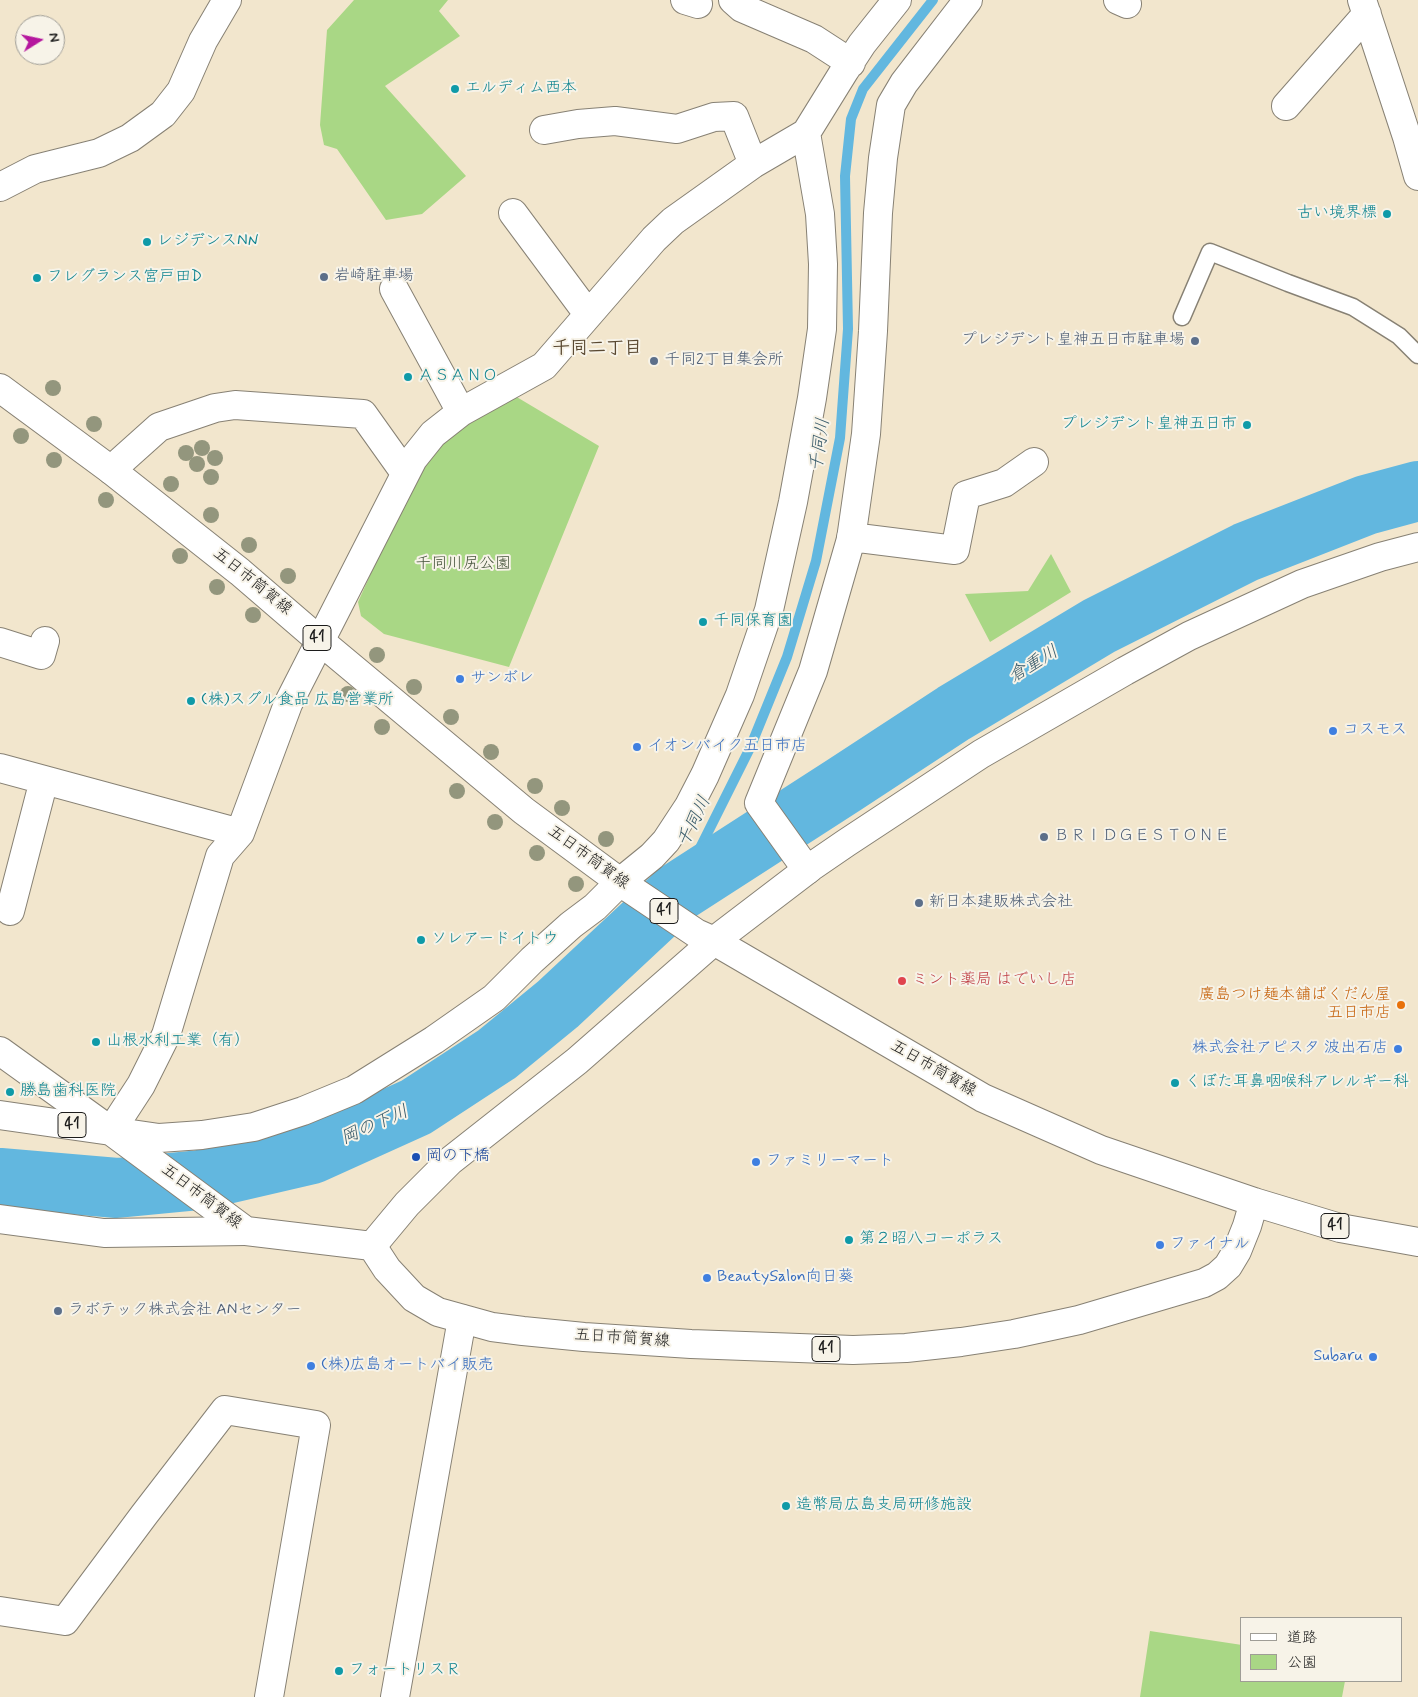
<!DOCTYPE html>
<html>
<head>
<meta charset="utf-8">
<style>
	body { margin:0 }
	#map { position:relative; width:1418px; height:1697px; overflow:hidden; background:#f2e6cd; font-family:Mynerve,"Klee One",sans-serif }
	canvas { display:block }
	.legend { position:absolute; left:1240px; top:1617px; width:162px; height:65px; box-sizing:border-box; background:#f7f3e8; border:1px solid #9f9d96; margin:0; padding:6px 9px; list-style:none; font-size:15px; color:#1c1c1c }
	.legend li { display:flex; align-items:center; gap:10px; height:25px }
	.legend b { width:25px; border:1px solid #9f9d96 }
	.north { position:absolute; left:15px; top:15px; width:50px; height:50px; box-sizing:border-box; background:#f7f3e8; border:1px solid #9f9d96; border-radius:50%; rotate:80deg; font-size:14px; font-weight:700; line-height:20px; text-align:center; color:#1c1c1c }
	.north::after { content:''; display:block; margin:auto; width:18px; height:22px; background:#b5179e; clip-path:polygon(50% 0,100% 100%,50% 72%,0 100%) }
</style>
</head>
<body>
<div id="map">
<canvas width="1418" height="1697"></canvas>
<ul class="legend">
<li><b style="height:6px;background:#fff"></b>道路</li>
<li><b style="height:14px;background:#a9d785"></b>公園</li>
</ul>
<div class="north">N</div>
</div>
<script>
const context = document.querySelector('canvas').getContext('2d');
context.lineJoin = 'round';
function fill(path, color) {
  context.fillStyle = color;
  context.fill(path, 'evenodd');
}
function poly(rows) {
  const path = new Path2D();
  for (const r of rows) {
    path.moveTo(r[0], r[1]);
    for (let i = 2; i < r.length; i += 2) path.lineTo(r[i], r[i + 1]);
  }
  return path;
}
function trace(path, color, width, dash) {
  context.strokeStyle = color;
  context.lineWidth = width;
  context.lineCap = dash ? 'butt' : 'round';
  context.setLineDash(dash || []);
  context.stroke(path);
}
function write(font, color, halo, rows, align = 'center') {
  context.font = font + ' Mynerve,"Klee One",sans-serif';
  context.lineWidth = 4;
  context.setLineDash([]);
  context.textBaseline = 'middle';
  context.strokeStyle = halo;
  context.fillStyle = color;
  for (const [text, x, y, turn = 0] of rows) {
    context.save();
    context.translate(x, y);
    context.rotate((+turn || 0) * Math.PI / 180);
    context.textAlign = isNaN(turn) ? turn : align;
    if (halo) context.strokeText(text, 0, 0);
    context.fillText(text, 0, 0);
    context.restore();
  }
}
fill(poly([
	[354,0,448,0,439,11,460,36,385,86,466,176,422,214,386,220,337,149,324,145,320,125,327,30],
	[515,396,599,446,509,667,384,634,361,616,358,602,401,507,417,476,438,446,483,414],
	[1051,554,1071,592,990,642,965,594,1028,591],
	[1150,1631,1242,1645,1242,1681,1345,1681,1342,1697,1140,1697]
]), '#a9d785');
fill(poly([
	[0,1171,117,1188,0,1187]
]), '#62b7df');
trace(poly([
	[678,892,750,748,787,657,816,561,840,438,848,329,845,176,851,119,863,89,933,0]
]), '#62b7df', 10);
trace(poly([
	[0,1178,117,1188,200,1180,312,1154,416,1107,497,1054,558,1004,678,892,844,785,954,713,1099,626,1246,552,1366,505,1418,491]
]), '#62b7df', 60);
const lane = poly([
	[1182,317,1210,252,1288,283,1353,307,1399,336,1418,355]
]);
const street = poly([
	[685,0,698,4],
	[733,0,742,8,814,39,851,63],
	[1118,0,1127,4],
	[1362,0,1407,137,1418,176],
	[1286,106,1367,14],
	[544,130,578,124,615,121,677,129,714,117,734,116,753,164],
	[0,187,35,169,99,153,130,138,163,114,181,91,203,41,227,0],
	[513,213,588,314],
	[394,289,461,412],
	[111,470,159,427,215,408,235,405,363,414,405,473],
	[851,537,955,550,966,495,1004,483,1034,462],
	[0,642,41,655,45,641],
	[0,768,240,833],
	[807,870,759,803,813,671,851,539,866,434,873,331,878,213,883,158,891,105,904,83,968,0],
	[10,911,44,780],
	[0,1051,111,1131,159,1138,202,1135,254,1127,303,1111,354,1090,434,1040,494,998,532,960,571,925,595,907,620,882,652,856,666,841,689,806,705,775,740,695,769,610,793,502,812,398,822,329,823,264,820,214,806,133],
	[111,1131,141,1085,166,1035,220,856,240,833,288,704,413,459,433,434,461,412,544,366,654,239,673,221,753,164,806,133,845,70,862,44,897,0],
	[0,1219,104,1233,246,1231],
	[0,1611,65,1621,144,1515,225,1410,316,1425,269,1697],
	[395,1697,462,1319]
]);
const secondary = poly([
	[372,1246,407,1204,450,1161,577,1061,714,941,811,867,846,843,981,754,1125,671,1189,636,1302,584,1380,557,1418,547]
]);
const primary = poly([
	[0,388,111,470,240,572,319,640,524,811,620,882,696,933,714,941,983,1098,1101,1150,1254,1202,1340,1228,1418,1242],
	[0,1115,111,1131,246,1231,372,1246,387,1269,414,1298,438,1312,492,1327,523,1331,584,1337,691,1344,853,1350,906,1348,961,1342,1014,1334,1079,1320,1204,1283,1217,1276,1228,1266,1237,1251,1247,1226,1254,1202]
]);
trace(lane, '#878174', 19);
trace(street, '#878174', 30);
trace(secondary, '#878174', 30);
trace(primary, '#878174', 30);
trace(lane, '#fff', 16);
trace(street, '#fff', 28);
trace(secondary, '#fff', 28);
trace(primary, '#fff', 28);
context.fillStyle = '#93967d';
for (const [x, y] of [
	[53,388],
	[94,424],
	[21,436],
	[202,448],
	[186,453],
	[215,458],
	[54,460],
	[197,464],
	[211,477],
	[171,484],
	[106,500],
	[211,515],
	[249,545],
	[180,556],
	[288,576],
	[217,587],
	[253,615],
	[377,655],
	[414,687],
	[348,694],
	[451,717],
	[382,727],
	[491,752],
	[535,786],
	[457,791],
	[562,808],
	[495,822],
	[606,839],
	[537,853],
	[576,884]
]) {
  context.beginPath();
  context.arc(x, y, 8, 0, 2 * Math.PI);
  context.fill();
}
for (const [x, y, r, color] of [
	[455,89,5,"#0f9aa8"],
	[1387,214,5,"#0f9aa8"],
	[147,242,5,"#0f9aa8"],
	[324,277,5,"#5c6f8a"],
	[37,278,5,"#0f9aa8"],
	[1195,341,5,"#5c6f8a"],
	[654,361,5,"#5c6f8a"],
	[408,377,5,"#0f9aa8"],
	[1247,425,5,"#0f9aa8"],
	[703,622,5,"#0f9aa8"],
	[460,679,5,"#3f7fe0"],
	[191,701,5,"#0f9aa8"],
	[1333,731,5,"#3f7fe0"],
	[637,747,5,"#3f7fe0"],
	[1044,837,5,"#5c6f8a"],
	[919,903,5,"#5c6f8a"],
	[421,940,5,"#0f9aa8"],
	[902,981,5,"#e0444e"],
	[1401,1005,5,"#e8710a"],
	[96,1042,5,"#0f9aa8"],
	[1398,1049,5,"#3f7fe0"],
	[1175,1083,5,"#0f9aa8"],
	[10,1092,5,"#0f9aa8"],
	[416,1157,5,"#1a4fb4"],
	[756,1162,5,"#3f7fe0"],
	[849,1240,5,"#0f9aa8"],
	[1160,1245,5,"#3f7fe0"],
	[707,1278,5,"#3f7fe0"],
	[58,1311,5,"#5c6f8a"],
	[1373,1357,5,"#3f7fe0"],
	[311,1366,5,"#3f7fe0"],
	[786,1506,5,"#0f9aa8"],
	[339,1671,5,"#0f9aa8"]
]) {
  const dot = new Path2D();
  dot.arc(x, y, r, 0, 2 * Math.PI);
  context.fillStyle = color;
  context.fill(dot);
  trace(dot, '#f7f3e8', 2);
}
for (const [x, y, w] of [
	[317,638,28],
	[664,911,28],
	[72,1125,28],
	[1335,1226,28],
	[826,1349,28]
]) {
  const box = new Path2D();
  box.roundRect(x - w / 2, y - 12.5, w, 25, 4);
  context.fillStyle = '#f7f3e8';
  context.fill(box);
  trace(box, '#1c1c1c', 1);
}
write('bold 15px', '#1c1c1c', null, [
	["41",317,638],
	["41",664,911],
	["41",72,1125],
	["41",1335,1226],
	["41",826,1349]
]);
write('16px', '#0d838f', '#f7f3e8', [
	["エルディム西本",465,89],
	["古い境界標",1377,214,"right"],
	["レジデンスNN",157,242],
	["フレグランス宮戸田D",47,278],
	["ＡＳＡＮＯ",418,377],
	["プレジデント皇神五日市",1237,425,"right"],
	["千同保育園",713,622],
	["(株)スグル食品 広島営業所",201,701],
	["ソレアードイトウ",431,940],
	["山根水利工業（有）",106,1042],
	["くぼた耳鼻咽喉科アレルギー科",1185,1083],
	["勝島歯科医院",20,1092],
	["第２昭八コーポラス",859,1240],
	["造幣局広島支局研修施設",796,1506],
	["フォートリスＲ",349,1671]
], 'left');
write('16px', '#4e5e75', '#f7f3e8', [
	["岩崎駐車場",334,277],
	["プレジデント皇神五日市駐車場",1185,341,"right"],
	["千同2丁目集会所",664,361],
	["ＢＲＩＤＧＥＳＴＯＮＥ",1054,837],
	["新日本建販株式会社",929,903],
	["ラボテック株式会社 ANセンター",68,1311]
], 'left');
write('16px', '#46543c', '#f7f3e8', [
	["千同川尻公園",463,565]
]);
write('16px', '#1c1c1c', '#f7f3e8', [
	["五日市筒賀線",252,582,39],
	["五日市筒賀線",588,858,36],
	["五日市筒賀線",933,1069,30],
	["五日市筒賀線",201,1197,37],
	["五日市筒賀線",622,1339,4]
]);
write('16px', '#366cbe', '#f7f3e8', [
	["サンボレ",470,679],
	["コスモス",1343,731],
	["イオンバイク五日市店",647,747],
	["株式会社アピスタ 波出石店",1388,1049,"right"],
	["ファミリーマート",766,1162],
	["ファイナル",1170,1245],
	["BeautySalon向日葵",717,1278],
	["Subaru",1363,1357,"right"],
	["(株)広島オートバイ販売",321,1366]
], 'left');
write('16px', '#be3a42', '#f7f3e8', [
	["ミント薬局 はでいし店",912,981]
], 'left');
write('16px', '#c56008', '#f7f3e8', [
	["廣島つけ麺本舗ばくだん屋",1391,996],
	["五日市店",1391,1014]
], 'right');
write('16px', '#164399', '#f7f3e8', [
	["岡の下橋",426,1157]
], 'left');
write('bold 18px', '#5a4932', '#f7f3e8', [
	["千同二丁目",597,349]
]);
write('italic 18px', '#385a6a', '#f7f3e8', [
	["千同川",821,445,-82],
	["倉重川",1034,665,-31],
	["千同川",695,822,-64],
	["岡の下川",375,1126,-24]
]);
</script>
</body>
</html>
